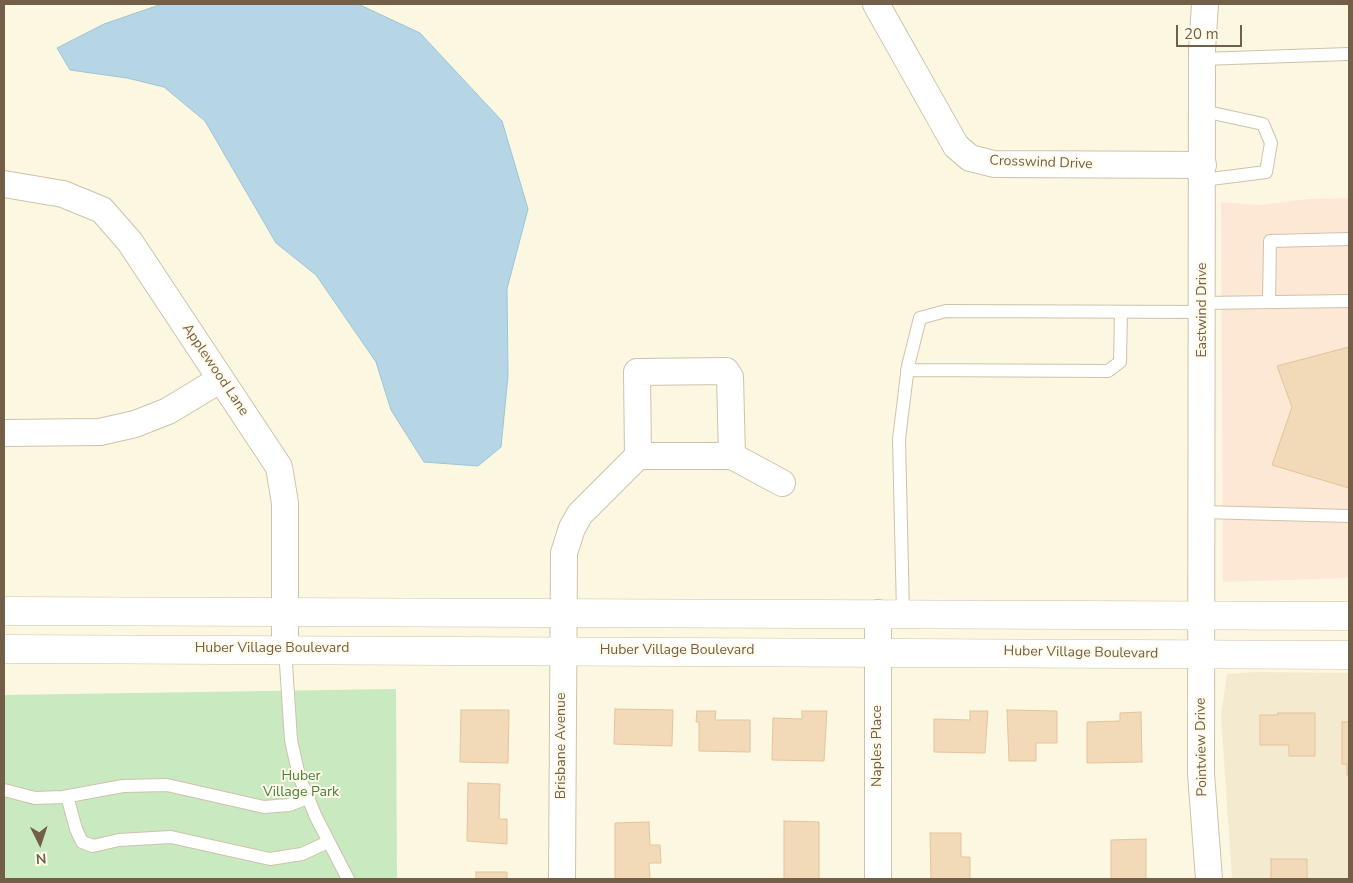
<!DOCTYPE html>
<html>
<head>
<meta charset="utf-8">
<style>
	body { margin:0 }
	#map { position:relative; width:1353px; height:883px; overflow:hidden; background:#fcf7e1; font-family:"Nunito Sans",sans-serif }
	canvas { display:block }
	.frame { position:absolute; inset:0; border:5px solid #735f48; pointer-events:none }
	.north { position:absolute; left:15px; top:818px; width:50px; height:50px; -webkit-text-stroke:4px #fffae7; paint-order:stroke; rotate:176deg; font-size:14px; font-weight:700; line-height:20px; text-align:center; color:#735f48 }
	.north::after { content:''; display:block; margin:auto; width:18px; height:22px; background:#735f48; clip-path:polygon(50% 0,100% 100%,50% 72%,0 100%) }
	.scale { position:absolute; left:1176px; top:25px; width:66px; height:22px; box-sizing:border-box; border:2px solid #735f48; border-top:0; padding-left:6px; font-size:15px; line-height:18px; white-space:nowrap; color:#735f48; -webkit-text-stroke:4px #fffae7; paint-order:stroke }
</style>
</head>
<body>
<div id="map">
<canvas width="1353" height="883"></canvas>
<div class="frame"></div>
<div class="north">N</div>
<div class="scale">20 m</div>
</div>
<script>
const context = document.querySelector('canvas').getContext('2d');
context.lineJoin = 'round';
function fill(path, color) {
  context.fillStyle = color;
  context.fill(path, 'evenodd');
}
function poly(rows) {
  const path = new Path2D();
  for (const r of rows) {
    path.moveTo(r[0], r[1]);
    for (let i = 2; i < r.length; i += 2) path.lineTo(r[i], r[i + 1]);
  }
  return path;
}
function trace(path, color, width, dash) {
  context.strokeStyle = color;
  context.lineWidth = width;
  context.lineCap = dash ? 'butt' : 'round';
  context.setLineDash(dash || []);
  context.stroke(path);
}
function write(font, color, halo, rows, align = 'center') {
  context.font = font + ' "Nunito Sans",sans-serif';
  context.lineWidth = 4;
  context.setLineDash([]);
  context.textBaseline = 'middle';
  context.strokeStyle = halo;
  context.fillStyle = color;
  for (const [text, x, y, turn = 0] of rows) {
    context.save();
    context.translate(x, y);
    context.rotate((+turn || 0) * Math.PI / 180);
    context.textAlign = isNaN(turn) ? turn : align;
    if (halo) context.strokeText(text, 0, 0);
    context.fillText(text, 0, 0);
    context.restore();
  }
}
fill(poly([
	[1256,672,1349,673,1349,879,1232,879,1221,716,1227,674]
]), '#f4ead0');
fill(poly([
	[1349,198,1349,578,1223,582,1221,202,1260,205,1309,199]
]), '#fde8d5');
fill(poly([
	[396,689,397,879,4,879,4,695]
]), '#c9e9c0');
const water = poly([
	[162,4,358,4,420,33,502,121,528,209,507,289,508,376,501,447,478,466,424,462,391,410,376,362,316,275,276,243,205,121,164,87,127,78,70,70,57,48,104,24,162,4]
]);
fill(water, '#b6d6e5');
trace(water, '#9cc4d7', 1);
const building = poly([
	[1349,347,1349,488,1272,465,1292,407,1277,366,1349,347],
	[615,709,673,710,672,746,614,744,615,709],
	[461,710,509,710,508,763,460,762,461,710],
	[1007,710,1057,711,1057,743,1036,743,1036,761,1009,761,1007,710],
	[697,711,716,711,715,720,750,720,750,752,699,751,699,722,696,722,697,711],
	[802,711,827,711,824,761,772,760,773,718,802,719,802,711],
	[970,711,988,711,985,753,934,752,934,719,970,720,970,711],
	[1141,712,1142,762,1087,763,1087,722,1120,721,1120,713,1141,712],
	[1278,713,1315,713,1315,756,1289,756,1289,745,1260,745,1260,715,1278,715,1278,713],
	[1342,722,1349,722,1349,775,1347,775,1347,764,1342,764,1342,722],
	[468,783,500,784,499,819,507,819,507,844,467,841,468,783],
	[784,821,819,822,819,879,784,879,784,821],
	[649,822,650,845,660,845,661,863,649,863,650,879,615,879,615,823,649,822],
	[930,833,961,833,961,857,970,857,970,879,931,879,930,833],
	[1146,839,1146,879,1111,879,1111,840,1146,839],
	[1271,859,1307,859,1307,879,1271,879,1271,859],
	[476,872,507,872,507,879,476,879,476,872]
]);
fill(building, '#f2dab9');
trace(building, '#e4c399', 1);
const lane = poly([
	[1202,59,1349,54],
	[1203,111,1263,124,1271,143,1266,172,1203,180],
	[1269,302,1270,241,1349,239],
	[1203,303,1349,301],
	[907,370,1108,371,1120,362,1121,312],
	[1203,512,1349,516],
	[903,613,899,439,908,366,920,318,946,311,1203,312],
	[285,649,291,740,299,776,316,817,348,879],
	[4,790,35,798,63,797,123,786,167,785,264,807,289,805,308,798],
	[67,796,76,829,82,842,93,846,119,840,171,837,270,859,302,854,328,842]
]);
const street = poly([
	[876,4,956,146,970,158,994,164,1203,165],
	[1205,4,1202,50,1201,774,1209,879],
	[4,184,63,194,102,210,130,242,279,467,285,503,285,649],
	[4,433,100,432,135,424,168,411,221,379],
	[638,456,637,372,726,371,730,377,732,456],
	[878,613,878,879],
	[562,879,564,553,572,528,580,514,638,456,732,456,782,483]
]);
const secondary = poly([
	[4,611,1349,616],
	[4,649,1349,655]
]);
trace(lane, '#cfc2ab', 14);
trace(street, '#cfc2ab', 28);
trace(secondary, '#d0c0a6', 29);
trace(lane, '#fff', 12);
trace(street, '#fff', 26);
trace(secondary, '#fff', 28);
write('14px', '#735f48', '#fffae7', [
	["Crosswind Drive",1041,163,2],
	["Eastwind Drive",1203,310,-90],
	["Applewood Lane",215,370,56],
	["Huber Village Boulevard",272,649],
	["Huber Village Boulevard",677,651],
	["Huber Village Boulevard",1081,653,1],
	["Brisbane Avenue",562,746,-90],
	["Naples Place",878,746,-90],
	["Pointview Drive",1202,747,-91]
]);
write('14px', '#4a7f42', '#fffae7', [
	["Huber",301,777],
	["Village Park",301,793]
]);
</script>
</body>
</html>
